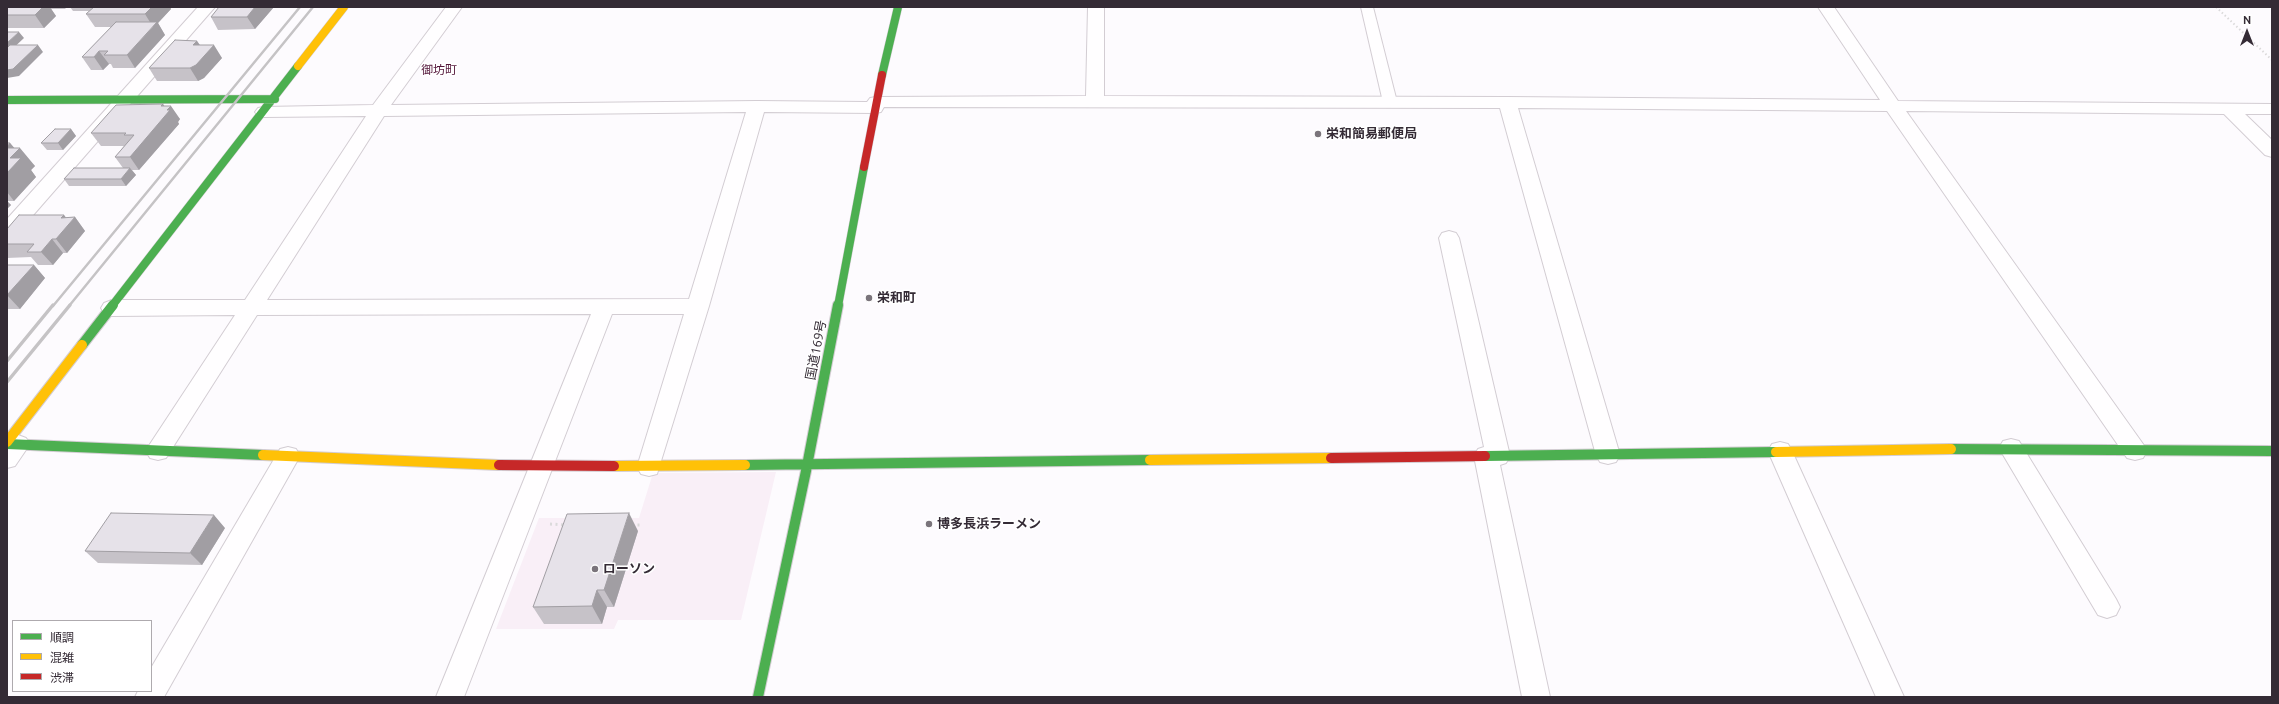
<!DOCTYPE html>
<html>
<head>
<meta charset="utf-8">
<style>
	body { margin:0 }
	#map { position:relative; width:2279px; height:704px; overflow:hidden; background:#fdfbfe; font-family:Ubuntu,"Noto Sans JP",sans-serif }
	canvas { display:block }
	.frame { position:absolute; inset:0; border:8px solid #342b35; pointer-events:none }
	.legend { position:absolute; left:12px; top:620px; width:140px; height:72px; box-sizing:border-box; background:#fff; border:1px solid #aeaaae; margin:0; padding:5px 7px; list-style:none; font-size:12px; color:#342b35 }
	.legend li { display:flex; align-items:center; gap:8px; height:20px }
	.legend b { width:20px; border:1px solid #aeaaae }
	.north { position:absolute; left:2227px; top:12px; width:40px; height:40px; -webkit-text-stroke:3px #fff; paint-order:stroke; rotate:0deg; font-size:11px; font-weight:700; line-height:16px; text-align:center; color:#342b35 }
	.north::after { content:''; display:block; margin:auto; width:14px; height:18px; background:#342b35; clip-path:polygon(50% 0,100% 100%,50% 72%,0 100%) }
</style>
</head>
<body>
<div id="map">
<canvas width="2279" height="704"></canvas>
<div class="frame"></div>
<ul class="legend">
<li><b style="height:5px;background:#4caf50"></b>順調</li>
<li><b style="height:5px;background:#ffc107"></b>混雑</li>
<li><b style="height:5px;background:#c62828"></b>渋滞</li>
</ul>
<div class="north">N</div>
</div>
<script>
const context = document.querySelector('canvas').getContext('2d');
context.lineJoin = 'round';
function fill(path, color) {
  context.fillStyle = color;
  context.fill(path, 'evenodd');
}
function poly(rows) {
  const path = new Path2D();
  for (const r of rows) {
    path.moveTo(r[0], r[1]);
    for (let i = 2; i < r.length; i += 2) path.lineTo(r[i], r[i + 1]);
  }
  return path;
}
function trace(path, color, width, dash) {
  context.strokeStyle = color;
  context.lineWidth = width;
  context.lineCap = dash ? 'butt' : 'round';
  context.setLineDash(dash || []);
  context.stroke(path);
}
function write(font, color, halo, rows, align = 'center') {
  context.font = font + ' Ubuntu,"Noto Sans JP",sans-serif';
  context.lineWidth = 3;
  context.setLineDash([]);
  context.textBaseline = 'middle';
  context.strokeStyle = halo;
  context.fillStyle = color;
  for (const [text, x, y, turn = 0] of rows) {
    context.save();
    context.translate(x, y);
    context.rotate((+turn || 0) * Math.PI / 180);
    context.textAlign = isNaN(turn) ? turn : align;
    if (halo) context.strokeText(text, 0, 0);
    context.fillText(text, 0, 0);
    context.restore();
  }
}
fill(poly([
	[776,472,741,620,618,620,614,629,496,629,539,518,639,518,653,473]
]), '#f9eff7');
const lane = poly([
	[1361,7,1373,7,1397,102,1395,105,1385,105,1383,102,1361,7]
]);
const street = poly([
	[198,7,215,7,14,237,7,239,7,219,198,7],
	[446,7,462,7,391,105,757,101,867,102,870,98,876,97,1086,96,1088,7,1104,7,1104,96,1507,97,1880,100,1818,7,1834,7,1898,101,2272,104,2272,114,2245,114,2272,140,2272,157,2265,155,2224,114,1906,111,2143,444,2147,451,2143,458,2135,460,2127,458,1887,111,1518,108,1620,455,1616,462,1608,464,1600,462,1596,455,1500,108,884,107,881,112,875,113,764,112,709,306,657,474,649,476,641,474,637,467,684,314,612,314,464,697,436,697,591,314,257,315,166,458,158,460,150,458,146,451,150,444,235,315,112,316,104,313,101,308,104,303,112,300,245,300,366,116,264,117,258,116,255,112,258,108,264,107,373,105,446,7],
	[746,112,689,299,267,300,384,116,746,112],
	[1449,231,1456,233,1459,238,1510,456,1506,463,1500,465,1550,697,1522,697,1474,456,1478,449,1484,447,1439,238,1442,233,1449,231],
	[18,435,26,438,30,444,15,466,7,468,7,441,10,438,18,435],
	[2011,439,2019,441,2116,599,2120,607,2116,615,2107,618,2098,615,1999,448,2003,441,2011,439],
	[1780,442,1788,444,1792,451,1904,697,1876,697,1768,451,1772,444,1780,442],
	[288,447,296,449,300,456,164,697,135,697,138,691,151,691,151,668,280,449,288,447]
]);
const fastFar1 = poly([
	[882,75,898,7],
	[7,100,275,99],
	[112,306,298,66],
	[838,306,864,167]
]);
const fast = poly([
	[82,345,113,305],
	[7,444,263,455],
	[1951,449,2272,451],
	[1485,456,1776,452],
	[745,465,1150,460],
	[758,697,806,471,838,305]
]);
const slowFar1 = poly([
	[298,66,344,7]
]);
const slow = poly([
	[7,442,82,345],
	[1776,452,1951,449],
	[263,455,499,465],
	[1150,460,1331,458],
	[614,466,745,465]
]);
const jamFar1 = poly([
	[864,167,882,75]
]);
const jam = poly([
	[1331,458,1485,456],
	[499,465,614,466]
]);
trace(lane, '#d3cdd3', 2);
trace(street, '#d3cdd3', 2);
trace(fastFar1, '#d3cdd3', 9);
trace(fast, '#d3cdd3', 12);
trace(slowFar1, '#d3cdd3', 9);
trace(slow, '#d3cdd3', 12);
trace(jamFar1, '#d3cdd3', 9);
trace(jam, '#d3cdd3', 12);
trace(poly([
	[2216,7,2272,60]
]), '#dbdadb', 2, [1.5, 2.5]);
trace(poly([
	[550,524,565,525],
	[632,525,643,525]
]), '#dbdadb', 3, [2, 3.5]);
fill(lane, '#fffeff');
fill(street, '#fffeff');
trace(fastFar1, '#4caf50', 8);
trace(fast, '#4caf50', 10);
trace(slowFar1, '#ffc107', 8);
trace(slow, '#ffc107', 10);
trace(jamFar1, '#c62828', 8);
trace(jam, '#c62828', 10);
trace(poly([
	[53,306,300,7],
	[69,306,313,7]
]), '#c5c3c5', 2.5);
trace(poly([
	[7,361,53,305],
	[7,382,70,305]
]), '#c5c3c5', 3.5);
fill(poly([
	[7,7,67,7,65,9,51,9,56,16,44,28,7,28],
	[70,7,170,7,171,9,158,23,165,35,135,68,113,68,111,64,109,64,103,70,91,70,82,57,111,27,95,27,86,14,89,11,73,11],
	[218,7,274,7,255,29,218,30,211,17,219,8],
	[197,41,200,45,222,58,204,78,198,81,157,81,149,68],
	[164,106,180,119,178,122,179,124,139,170,132,170,136,175,126,186,69,186,64,179,123,168,115,157,124,146,101,146,91,133],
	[71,129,76,136,63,150,47,150,41,143],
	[7,143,10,143,14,148,35,166,31,170,36,177,14,201,7,201,11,205,7,209],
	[64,215,66,218,75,217,85,231,67,253,63,253,53,265,38,265,31,257,7,258,7,229],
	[7,265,34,265,45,278,20,309,7,309],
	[225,528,202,565,98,563,85,551],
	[638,531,614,607,607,607,602,624,544,624,533,607]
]), '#c6c2c8');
fill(poly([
	[43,7,50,7,56,16,44,28,35,15],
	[152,7,170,7,171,9,158,23,165,35,135,68,127,55,153,27,145,14],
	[255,7,274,7,255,29,247,17],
	[19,32,24,38,7,54,7,43],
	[197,41,205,53,193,45],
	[38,45,43,52,19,76,7,78,7,70],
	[214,45,222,58,204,78,198,81,190,68],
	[99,51,109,64,103,70,94,57],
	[163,104,167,110,171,106,180,119,178,122,179,124,139,170,130,157],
	[71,129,76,136,63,150,58,143],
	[10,143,17,151,20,148,35,166,31,170,36,177,14,201,7,192,7,173,10,158,7,149,7,147],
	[130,168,136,175,126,186,121,179],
	[7,201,11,205,7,209],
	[64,215,70,223,75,217,85,231,67,253,56,239,61,218],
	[52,239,63,253,53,265,41,252],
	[34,265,45,278,20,309,7,295],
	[629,513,638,531,614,607,604,590],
	[214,515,225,528,202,565,190,553],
	[597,590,607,607,602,624,592,606]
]), '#a19ea3');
const building = poly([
	[7,7,43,7,35,15,7,15,7,7],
	[94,7,152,7,145,14,86,14,94,7],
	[219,7,255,7,247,17,211,17,219,7],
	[116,22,157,22,127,55,104,55,108,51,99,51,94,57,82,57,116,22],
	[7,32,19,32,7,43,7,32],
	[175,40,197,41,193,45,214,45,196,65,190,68,149,68,175,40],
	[10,45,38,45,13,69,7,70,7,48,10,45],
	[163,104,161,106,171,106,167,110,170,110,130,157,115,157,134,135,124,135,126,133,91,133,116,105,163,104],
	[55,129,71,129,58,143,41,143,55,129],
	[7,143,10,143,7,147,7,143],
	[7,148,20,148,10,158,21,158,7,173,7,148],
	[74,168,130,168,121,179,64,179,74,168],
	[19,215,64,215,61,218,75,217,56,239,52,239,41,252,27,252,34,244,7,244,7,229,19,215],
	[7,265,34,265,7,295,7,265],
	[111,513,214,515,190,553,85,551,111,513],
	[629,513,604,590,597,590,592,606,533,607,567,514,629,513]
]);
fill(building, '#e6e2e9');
trace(building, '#a19ea3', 1);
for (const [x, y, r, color] of [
	[1318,134,4,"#7a747b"],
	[869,298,4,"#7a747b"],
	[929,524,4,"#7a747b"],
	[595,569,4,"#7a747b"]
]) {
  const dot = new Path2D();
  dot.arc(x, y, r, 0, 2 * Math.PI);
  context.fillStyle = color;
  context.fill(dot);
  trace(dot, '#fff', 1.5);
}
write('12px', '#531539', '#fff', [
	["御坊町",439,70]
]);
write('bold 13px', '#342b35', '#fff', [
	["栄和簡易郵便局",1326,134],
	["栄和町",877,298],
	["博多長浜ラーメン",937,524],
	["ローソン",603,569]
], 'left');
write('13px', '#342b35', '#fff', [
	["国道169号",816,350,-79]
]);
</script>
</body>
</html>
